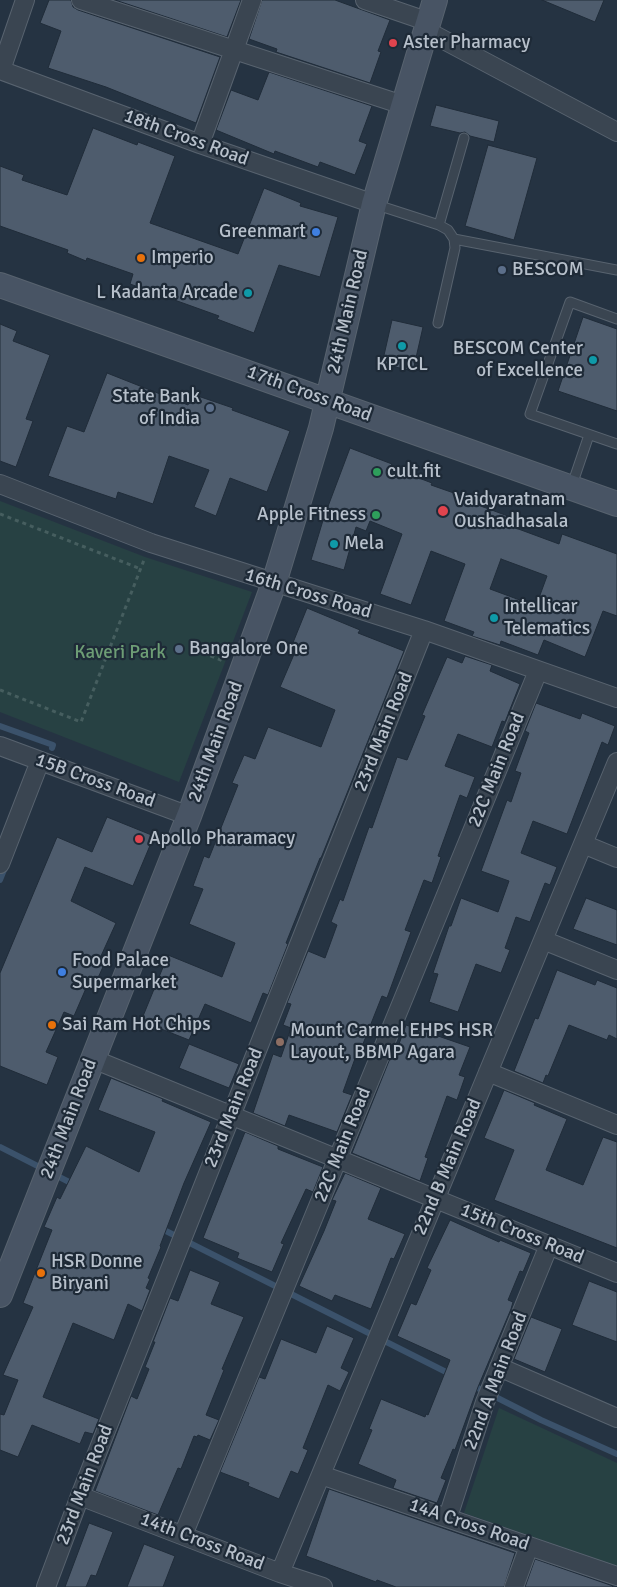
<!DOCTYPE html>
<html>
<head>
<meta charset="utf-8">
<style>
	body { margin:0 }
	canvas { display:block; background:#253342 }
</style>
</head>
<body>
<canvas width="617" height="1587"></canvas>
<script>
const context = document.querySelector('canvas').getContext('2d');
context.lineJoin = 'round';
function fill(path, color) {
  context.fillStyle = color;
  context.fill(path, 'evenodd');
}
function poly(rows) {
  const path = new Path2D();
  for (const r of rows) {
    path.moveTo(r[0], r[1]);
    for (let i = 2; i < r.length; i += 2) path.lineTo(r[i], r[i + 1]);
  }
  return path;
}
function trace(path, color, width, dash) {
  context.strokeStyle = color;
  context.lineWidth = width;
  context.lineCap = dash ? 'butt' : 'round';
  context.setLineDash(dash || []);
  context.stroke(path);
}
function write(font, color, halo, rows, align = 'center') {
  context.font = font + ' Signika,sans-serif';
  context.lineWidth = 4.5;
  context.setLineDash([]);
  context.textBaseline = 'middle';
  context.strokeStyle = halo;
  context.fillStyle = color;
  for (const [text, x, y, turn = 0] of rows) {
    context.save();
    context.translate(x, y);
    context.rotate((+turn || 0) * Math.PI / 180);
    context.textAlign = isNaN(turn) ? turn : align;
    if (halo) context.strokeText(text, 0, 0);
    context.fillText(text, 0, 0);
    context.restore();
  }
}
fill(poly([
	[0,501,145,557,252,592,179,782,0,712],
	[499,1408,617,1463,617,1566,464,1513]
]), '#274143');
trace(poly([
	[0,726,53,745,52,748],
	[0,880,6,865],
	[0,1147,75,1185],
	[160,1228,452,1375],
	[470,1384,541,1420,617,1454]
]), '#3b526b', 6);
const building = poly([
	[49,0,71,0,73,7,78,10,220,57,196,123,106,87,48,68,61,31,40,23,49,0],
	[115,0,241,0,227,37,115,0],
	[262,0,335,0,390,20,378,51,381,52,370,83,276,52,277,49,249,39,262,0],
	[542,0,604,0,595,22,542,0],
	[269,72,372,106,359,141,367,144,355,175,320,162,318,167,275,151,274,154,216,130,231,90,258,100,269,72],
	[436,105,499,121,494,142,470,136,465,132,460,133,430,126,436,105],
	[93,128,137,145,138,142,175,156,150,223,238,254,264,188,301,203,300,206,338,217,320,277,279,265,254,333,217,319,219,316,130,284,133,274,87,258,86,261,67,253,68,250,0,226,0,166,24,175,22,180,67,195,93,128],
	[488,145,537,158,514,240,465,226,488,145],
	[583,317,617,329,617,411,558,391,583,317],
	[392,320,423,327,413,371,382,364,392,320],
	[0,324,17,331,13,341,50,355,26,419,33,421,16,467,0,461,0,324],
	[107,373,188,405,192,394,233,408,232,410,290,431,267,492,230,478,216,516,194,507,209,470,169,456,153,504,118,492,116,499,48,476,67,426,84,432,107,373],
	[350,448,392,464,390,467,432,483,431,485,471,499,470,502,516,519,513,527,559,544,562,534,617,554,617,616,603,611,585,657,544,640,538,655,501,641,500,645,472,636,474,632,444,621,465,564,431,551,411,605,380,594,402,534,370,521,366,531,356,527,344,570,311,560,324,517,350,448],
	[501,559,547,576,536,606,490,589,501,559],
	[307,608,360,630,358,633,404,651,321,858,320,858,286,943,288,944,268,995,263,993,251,1023,205,1004,189,1040,141,1021,168,955,222,977,235,943,189,924,203,889,193,886,204,856,209,858,238,785,232,783,244,755,255,759,268,727,321,747,335,710,280,687,295,652,290,650,307,608],
	[465,656,492,665,490,671,520,684,505,722,502,721,492,747,458,734,445,766,475,777,467,798,460,795,438,856,441,857,432,883,424,880,405,930,411,932,387,998,382,996,359,1054,357,1053,343,1092,352,1095,337,1132,289,1115,285,1126,253,1113,273,1054,281,1057,291,1028,283,1025,291,1004,287,1003,308,951,325,958,337,925,331,922,340,899,343,901,369,827,372,828,397,757,407,760,425,716,422,715,447,657,462,663,465,656],
	[536,703,580,719,582,713,615,726,608,745,602,742,567,834,533,821,521,853,557,867,550,885,545,883,530,922,516,917,505,948,510,950,501,973,476,964,458,1012,429,1002,438,974,433,973,449,926,451,926,461,898,498,912,509,881,481,871,507,800,511,802,521,773,515,771,529,733,525,731,536,703],
	[107,817,154,836,133,886,85,867,71,901,116,923,101,956,107,958,93,989,87,986,74,1016,64,1012,46,1052,58,1057,47,1085,0,1066,0,973,57,837,92,852,107,817],
	[586,898,617,910,617,945,573,929,586,898],
	[557,970,595,985,597,980,617,988,617,1039,609,1035,607,1040,569,1025,548,1076,546,1075,543,1083,514,1071,535,1018,538,1019,557,970],
	[406,1025,470,1047,459,1075,465,1077,457,1100,447,1096,425,1157,428,1158,420,1181,352,1153,393,1051,396,1052,406,1025],
	[189,1044,239,1064,229,1088,179,1068,189,1044],
	[111,1078,163,1099,162,1101,211,1122,184,1183,160,1246,161,1247,148,1278,150,1279,146,1288,150,1290,142,1311,128,1304,114,1340,73,1323,43,1397,99,1419,93,1434,85,1432,80,1444,32,1425,18,1457,0,1450,0,1414,4,1415,18,1380,3,1375,33,1307,23,1303,52,1230,44,1227,57,1197,60,1199,86,1146,139,1172,155,1132,98,1110,111,1078],
	[504,1090,535,1103,534,1105,567,1119,546,1170,583,1185,603,1137,617,1142,617,1248,494,1200,514,1150,484,1138,504,1090],
	[245,1132,278,1146,278,1149,323,1167,313,1192,306,1189,281,1243,284,1244,272,1272,237,1258,239,1253,203,1238,245,1132],
	[345,1173,381,1188,368,1219,405,1234,394,1259,391,1258,371,1309,335,1295,332,1301,299,1286,324,1231,336,1201,332,1200,345,1173],
	[450,1220,499,1242,500,1240,531,1253,523,1272,520,1271,508,1300,513,1302,511,1309,478,1387,455,1450,453,1449,441,1478,446,1480,437,1503,393,1488,396,1480,358,1464,372,1430,369,1429,381,1399,425,1417,426,1414,428,1415,450,1360,397,1336,411,1303,416,1305,431,1270,427,1268,450,1220],
	[190,1270,220,1282,211,1304,244,1317,222,1369,224,1370,206,1415,219,1420,210,1440,198,1435,197,1437,194,1436,181,1469,178,1468,158,1515,95,1491,131,1396,137,1399,149,1369,145,1367,155,1342,153,1342,170,1298,178,1301,190,1270],
	[589,1281,617,1292,617,1342,572,1325,589,1281],
	[531,1317,562,1329,545,1372,514,1359,531,1317],
	[327,1326,354,1338,341,1368,349,1372,340,1391,328,1385,303,1448,308,1450,298,1474,291,1471,279,1499,248,1486,249,1483,220,1472,259,1377,265,1379,281,1339,316,1353,327,1326],
	[329,1489,515,1553,504,1587,396,1587,377,1580,376,1582,306,1556,329,1489],
	[89,1523,113,1532,96,1576,91,1575,86,1587,65,1587,89,1523],
	[144,1544,175,1556,163,1587,127,1587,144,1544],
	[535,1559,613,1586,612,1587,525,1587,535,1559]
]);
fill(building, '#4e5c6d');
trace(building, '#202c39', 1);
const lane = poly([
	[374,204,439,225,448,230,454,239,455,248,438,323],
	[439,225,464,138],
	[454,239,617,270],
	[617,319,570,302,530,414,617,444],
	[571,488,589,435]
]);
const street = poly([
	[81,0,403,105],
	[365,0,429,22],
	[427,31,617,132],
	[0,70,200,144,374,204],
	[1,70,25,0],
	[200,144,252,0],
	[0,484,151,543,424,630,617,698],
	[0,746,189,816],
	[583,844,617,858],
	[0,864,40,761],
	[543,940,617,970],
	[93,1059,617,1273],
	[488,1072,617,1125],
	[499,1367,617,1418],
	[321,1475,617,1576],
	[80,1496,280,1573,323,1587],
	[448,1517,485,1402,549,1245],
	[183,1535,538,671],
	[280,1573,617,762],
	[46,1587,80,1496,424,630],
	[514,1587,529,1546]
]);
const secondary = poly([
	[0,285,617,504],
	[0,1295,189,816,274,583,321,428,374,204,435,0]
]);
trace(lane, '#58636f', 11);
trace(street, '#58636f', 20);
trace(secondary, '#58636f', 26);
trace(poly([
	[0,514,141,569],
	[203,653,223,661],
	[0,690,81,722,144,560]
]), '#465e5f', 3, [4, 4]);
trace(lane, '#3a4551', 9);
trace(street, '#3a4551', 18);
trace(secondary, '#485464', 24);
for (const [x, y, r, color] of [
	[393,43,5,"#e0444e"],
	[316,232,5,"#3f7fe0"],
	[141,258,5,"#e8710a"],
	[502,270,5,"#5c6f8a"],
	[248,293,5,"#0f9aa8"],
	[402,346,5,"#0f9aa8"],
	[593,360,5,"#0f9aa8"],
	[210,408,5,"#5c6f8a"],
	[377,472,5,"#2e9e5b"],
	[443,511,6,"#e0444e"],
	[376,515,5,"#2e9e5b"],
	[334,544,5,"#0f9aa8"],
	[494,618,5,"#0f9aa8"],
	[179,649,5,"#5c6f8a"],
	[139,839,5,"#e0444e"],
	[62,972,5,"#3f7fe0"],
	[52,1025,5,"#e8710a"],
	[280,1042,5,"#8d6e63"],
	[41,1273,5,"#e8710a"]
]) {
  const dot = new Path2D();
  dot.arc(x, y, r, 0, 2 * Math.PI);
  context.fillStyle = color;
  context.fill(dot);
  trace(dot, '#1e2a37', 2);
}
write('19px', '#b7c0cb', '#1e2a37', [
	["Aster Pharmacy",403,43],
	["Greenmart",306,232,"right"],
	["Imperio",151,258],
	["BESCOM",512,270],
	["L Kadanta Arcade",238,293,"right"],
	["BESCOM Center",583,349,"right"],
	["of Excellence",583,371,"right"],
	["KPTCL",402,365,"center"],
	["State Bank",200,397,"right"],
	["of India",200,419,"right"],
	["cult.fit",387,472],
	["Vaidyaratnam",454,500],
	["Oushadhasala",454,522],
	["Apple Fitness",366,515,"right"],
	["Mela",344,544],
	["Intellicar",504,607],
	["Telematics",504,629],
	["Bangalore One",189,649],
	["Apollo Pharamacy",149,839],
	["Food Palace",72,961],
	["Supermarket",72,983],
	["Sai Ram Hot Chips",62,1025],
	["Mount Carmel EHPS HSR",290,1031],
	["Layout, BBMP Agara",290,1053],
	["HSR Donne",51,1262],
	["Biryani",51,1284]
], 'left');
write('19px', '#b7c0cb', '#1e2a37', [
	["18th Cross Road",186,138,20],
	["24th Main Road",348,312,-77],
	["17th Cross Road",309,394,20],
	["16th Cross Road",308,594,17],
	["23rd Main Road",384,732,-68],
	["24th Main Road",216,742,-70],
	["22C Main Road",497,770,-68],
	["15B Cross Road",95,781,20],
	["23rd Main Road",234,1108,-68],
	["24th Main Road",69,1119,-69],
	["22C Main Road",343,1145,-68],
	["22nd B Main Road",448,1167,-67],
	["15th Cross Road",522,1234,22],
	["22nd A Main Road",496,1381,-69],
	["23rd Main Road",85,1485,-69],
	["14A Cross Road",469,1525,19],
	["14th Cross Road",202,1542,21]
]);
write('19px', '#6d9d75', '#1e2a37', [
	["Kaveri Park",120,653]
]);
</script>
</body>
</html>
